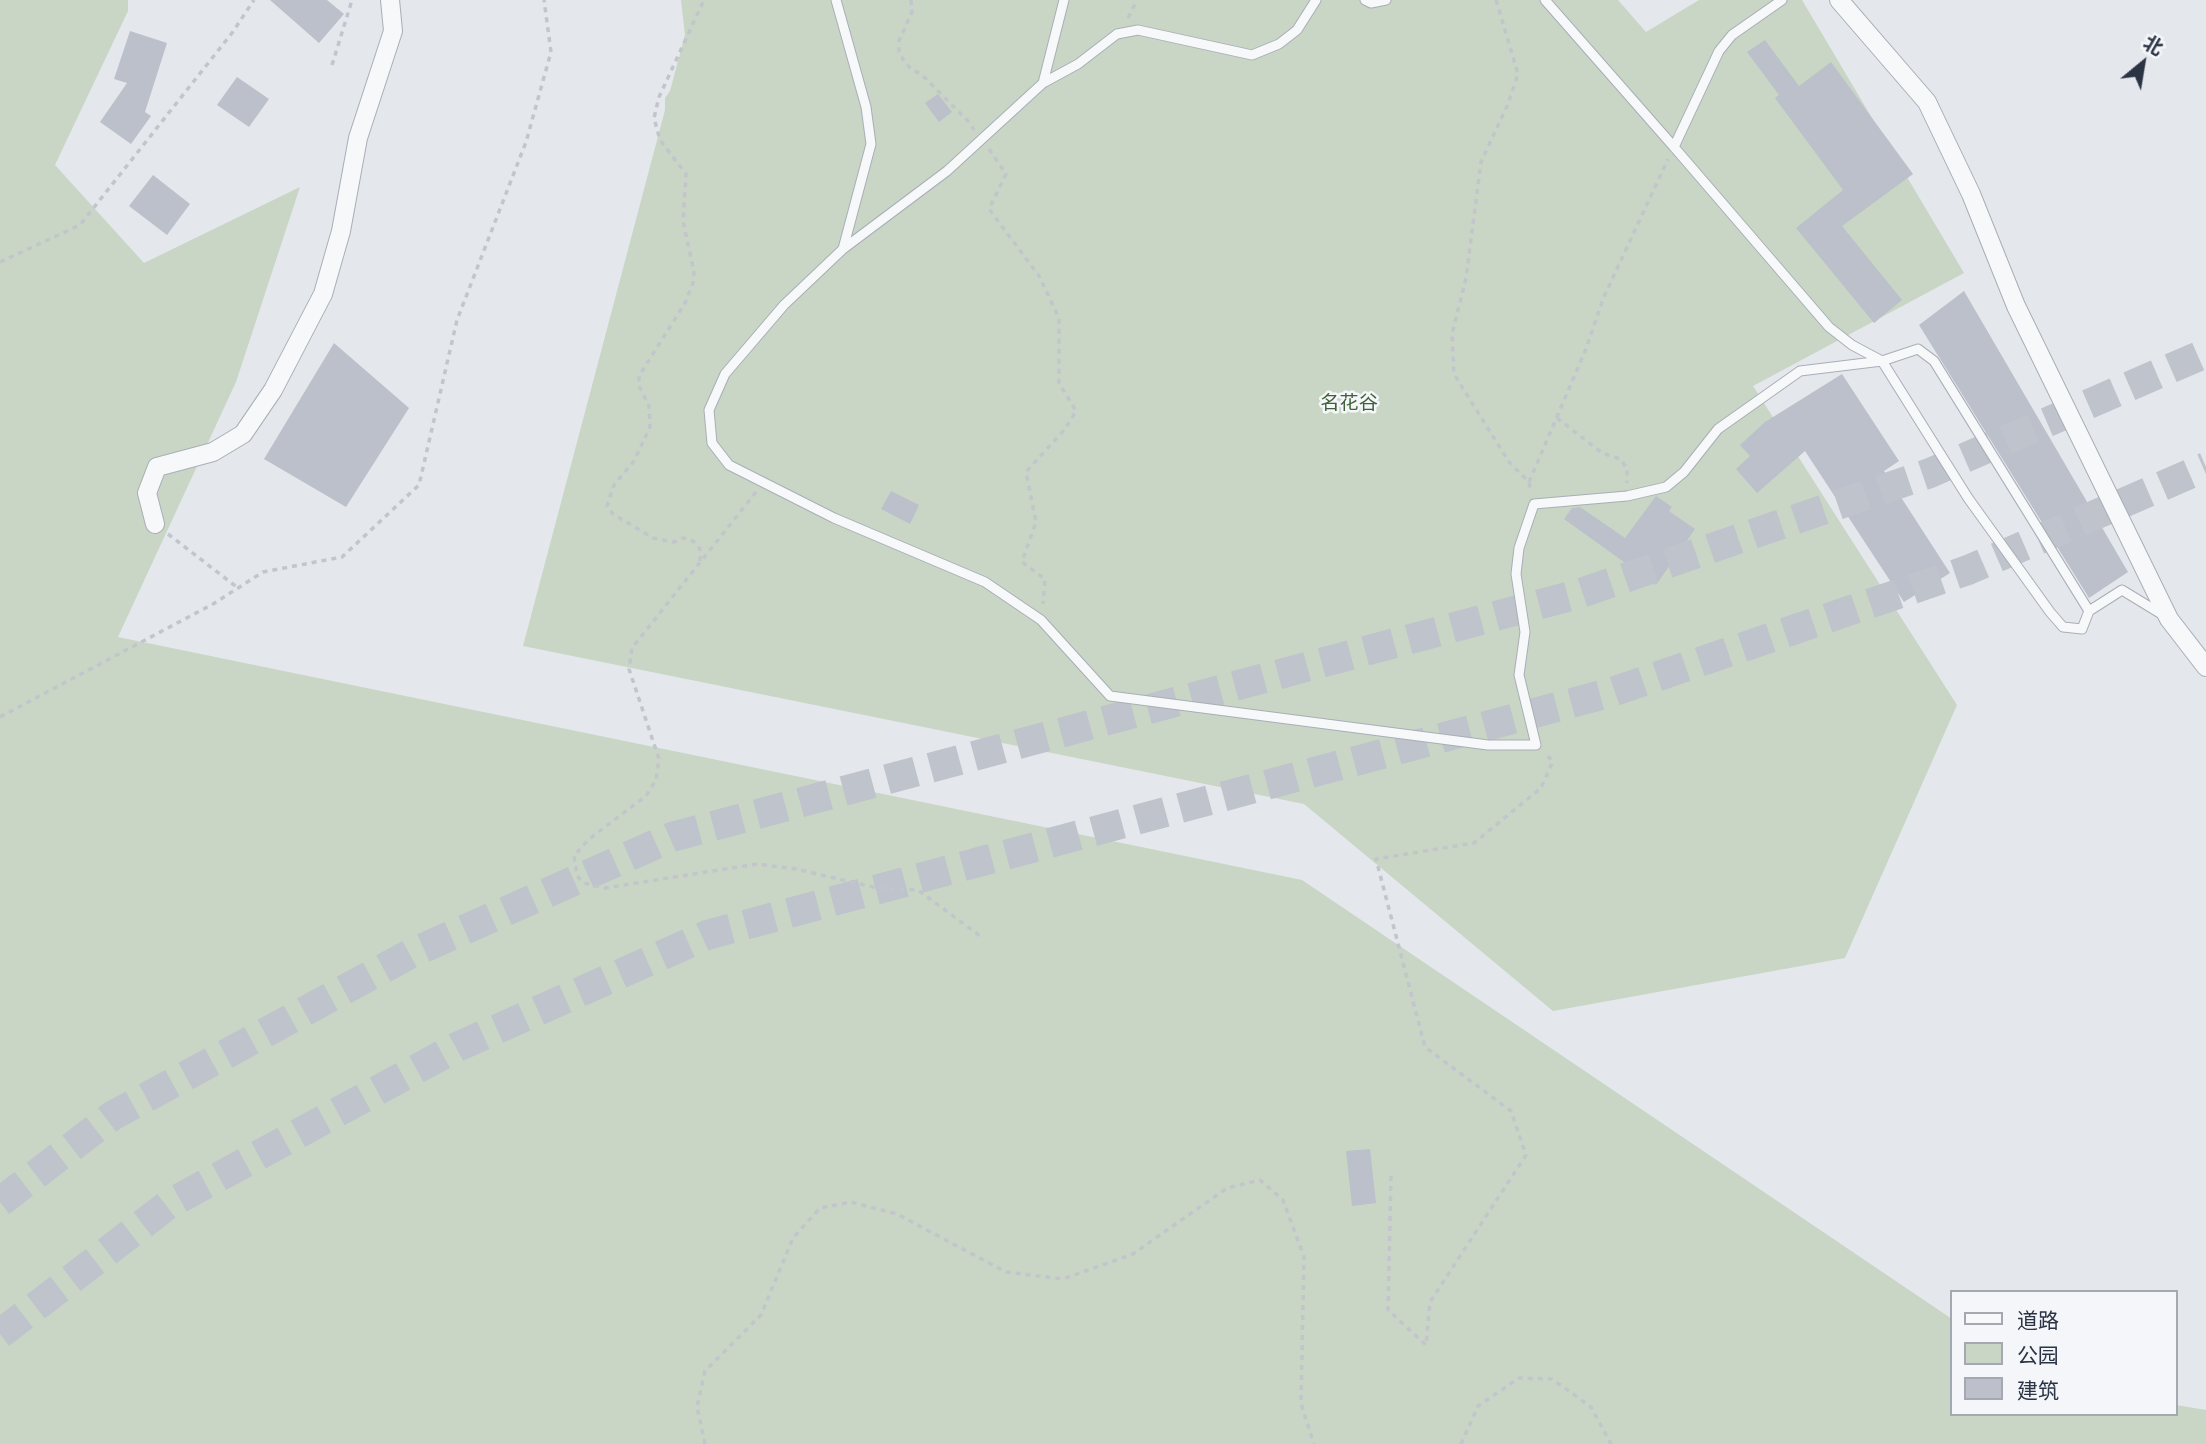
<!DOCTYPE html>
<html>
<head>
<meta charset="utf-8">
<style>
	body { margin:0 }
	#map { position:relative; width:2206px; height:1444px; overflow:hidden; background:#e4e7ec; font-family:"Public Sans","Noto Sans SC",sans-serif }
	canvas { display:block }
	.legend { position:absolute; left:1950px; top:1290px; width:228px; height:126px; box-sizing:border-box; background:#f4f6f9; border:2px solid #a4a8b1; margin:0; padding:9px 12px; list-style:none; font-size:21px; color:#2b3445 }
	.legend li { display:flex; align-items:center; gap:14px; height:35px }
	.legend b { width:35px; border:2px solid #a4a8b1 }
	.north { position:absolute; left:2108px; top:28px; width:70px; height:70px; -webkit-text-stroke:5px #f4f6f9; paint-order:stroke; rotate:30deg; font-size:19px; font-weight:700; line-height:28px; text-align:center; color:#2b3445 }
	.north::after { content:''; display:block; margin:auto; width:24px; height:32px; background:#2b3445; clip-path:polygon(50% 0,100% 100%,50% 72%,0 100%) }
</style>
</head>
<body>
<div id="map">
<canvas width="2206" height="1444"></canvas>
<ul class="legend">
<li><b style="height:9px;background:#f7f8fa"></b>道路</li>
<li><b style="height:19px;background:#c9d6c5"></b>公园</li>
<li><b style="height:19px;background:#bbc0ca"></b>建筑</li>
</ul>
<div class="north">北</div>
</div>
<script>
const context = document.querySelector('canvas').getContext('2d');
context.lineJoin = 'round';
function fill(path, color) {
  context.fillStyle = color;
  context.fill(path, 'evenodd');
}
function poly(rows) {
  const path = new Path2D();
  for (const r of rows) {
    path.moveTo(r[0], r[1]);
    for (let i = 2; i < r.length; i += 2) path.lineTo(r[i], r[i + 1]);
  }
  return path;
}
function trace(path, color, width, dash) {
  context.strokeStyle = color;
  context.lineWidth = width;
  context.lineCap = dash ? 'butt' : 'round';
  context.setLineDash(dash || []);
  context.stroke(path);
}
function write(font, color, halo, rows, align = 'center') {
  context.font = font + ' "Public Sans","Noto Sans SC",sans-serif';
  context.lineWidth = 5;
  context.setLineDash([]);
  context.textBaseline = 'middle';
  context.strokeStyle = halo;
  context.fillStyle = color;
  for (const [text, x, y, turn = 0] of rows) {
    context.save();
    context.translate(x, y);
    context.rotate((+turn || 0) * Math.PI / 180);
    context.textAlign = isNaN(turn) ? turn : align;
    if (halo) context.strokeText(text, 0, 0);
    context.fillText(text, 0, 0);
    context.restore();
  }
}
fill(poly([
	[0,0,128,0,128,11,55,165,144,263,300,187,236,382,118,637,1302,880,1952,1319,1952,1414,2176,1414,2176,1405,2206,1410,2206,1444,0,1444],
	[681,0,1618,0,1646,32,1699,0,1802,0,1964,273,1753,386,1957,705,1845,958,1553,1011,1304,804,523,646,665,110,665,98,670,91,685,35]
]), '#c9d6c5');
fill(poly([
	[270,0,327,0,344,14,319,43],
	[130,31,167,43,145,112,151,116,131,144,100,122,127,83,114,79],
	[1765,40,1799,86,1831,62,1913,174,1842,226,1902,300,1874,323,1796,228,1843,190,1775,98,1779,95,1747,52],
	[237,77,269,99,249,127,217,105],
	[938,94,952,112,939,122,925,103],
	[153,175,190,204,167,235,129,206],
	[1964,291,2128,572,2089,598,1919,325],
	[334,343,409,408,346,507,264,459],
	[1842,374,1899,461,1884,471,1950,573,1904,602,1805,451,1757,493,1736,469,1750,456,1740,445,1765,422],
	[891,491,919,505,910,524,881,509],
	[1656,496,1672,507,1669,511,1695,529,1656,585,1564,519,1572,508,1580,507,1625,538],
	[1370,1149,1376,1203,1352,1206,1346,1151]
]), '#bbc0ca');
trace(poly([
	[0,1202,112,1116,410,954,672,837,1578,594,1930,473,2206,353],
	[0,1334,169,1204,457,1047,707,935,1609,693,1968,570,2206,467]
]), '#bfc3cb', 30, [30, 15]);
const lane = poly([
	[836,0,866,107,871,144,843,249],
	[1316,0,1297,30,1279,44,1252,55,1138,30,1117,34,1078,64,1043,83,947,171,843,249,784,305,725,374,709,410,712,443,729,465,834,518,985,582,1041,620,1110,696,1488,745,1536,745,1519,675,1525,632,1516,574,1519,548,1534,504,1627,496,1666,487,1684,472,1718,429,1800,371,1882,361],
	[1365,0,1371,3,1386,0],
	[1545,0,1674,147],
	[1782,0,1732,35,1719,51,1674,147,1829,327,1852,345,1882,361],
	[1043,83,1064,0],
	[2089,611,2082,629,2063,627,2050,612,1968,498,1882,361,1918,349,1934,361,2089,611,2122,590,2163,615]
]);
const street = poly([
	[1839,0,1927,102,1971,194,2016,306,2169,619,2206,667],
	[155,524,147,493,157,467,213,452,243,434,273,390,323,294,341,231,358,138,393,31,390,0]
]);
trace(lane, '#a9aeb7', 11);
trace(street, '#a9aeb7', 20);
trace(poly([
	[911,0,912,12,899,41,899,52,904,61,911,69,921,74,970,123,974,130],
	[1496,0,1518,74,1508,104,1481,162,1466,278,1452,334,1454,374,1509,462,1529,482,1531,492],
	[1128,18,1137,0],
	[332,65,352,0],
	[989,149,1006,174,989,209,1039,276,1059,318,1059,383,1076,411,1065,429,1026,472,1036,522,1022,562,1045,579,1043,604],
	[0,262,80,225,232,33,254,0],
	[1557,418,1602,453,1620,459,1627,468,1627,483],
	[1529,482,1586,349,1603,299,1668,159],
	[756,492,632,648,629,669,659,759,656,780,646,796,588,840,574,856,577,876,584,883,605,888,757,864,796,869,877,888,918,890,980,936],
	[168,534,238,588],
	[700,561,700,549,693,541,683,538,674,542,653,538,613,514,607,506,614,485,634,461,650,427,649,406,639,386,639,376,685,303,693,283,694,272,683,221,686,174,660,140,654,118,659,97,704,0],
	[0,717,213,604,263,572,342,557,419,485,457,320,526,142,551,52,544,0],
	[1391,1176,1388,1310,1426,1345,1430,1302,1526,1155,1511,1111,1425,1047,1376,859,1474,843,1541,788,1553,761,1545,754],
	[705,1444,697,1407,705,1371,761,1315,793,1238,820,1208,851,1202,897,1214,1006,1272,1063,1279,1133,1254,1227,1188,1260,1180,1283,1200,1304,1257,1301,1404,1314,1444],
	[1461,1444,1478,1406,1519,1378,1552,1379,1591,1407,1611,1444]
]), '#c2c5cb', 3.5, [5, 5]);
trace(lane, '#f7f8fa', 9);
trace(street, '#f7f8fa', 18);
write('19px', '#3f6138', '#f4f6f9', [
	["名花谷",1349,403]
]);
</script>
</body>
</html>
